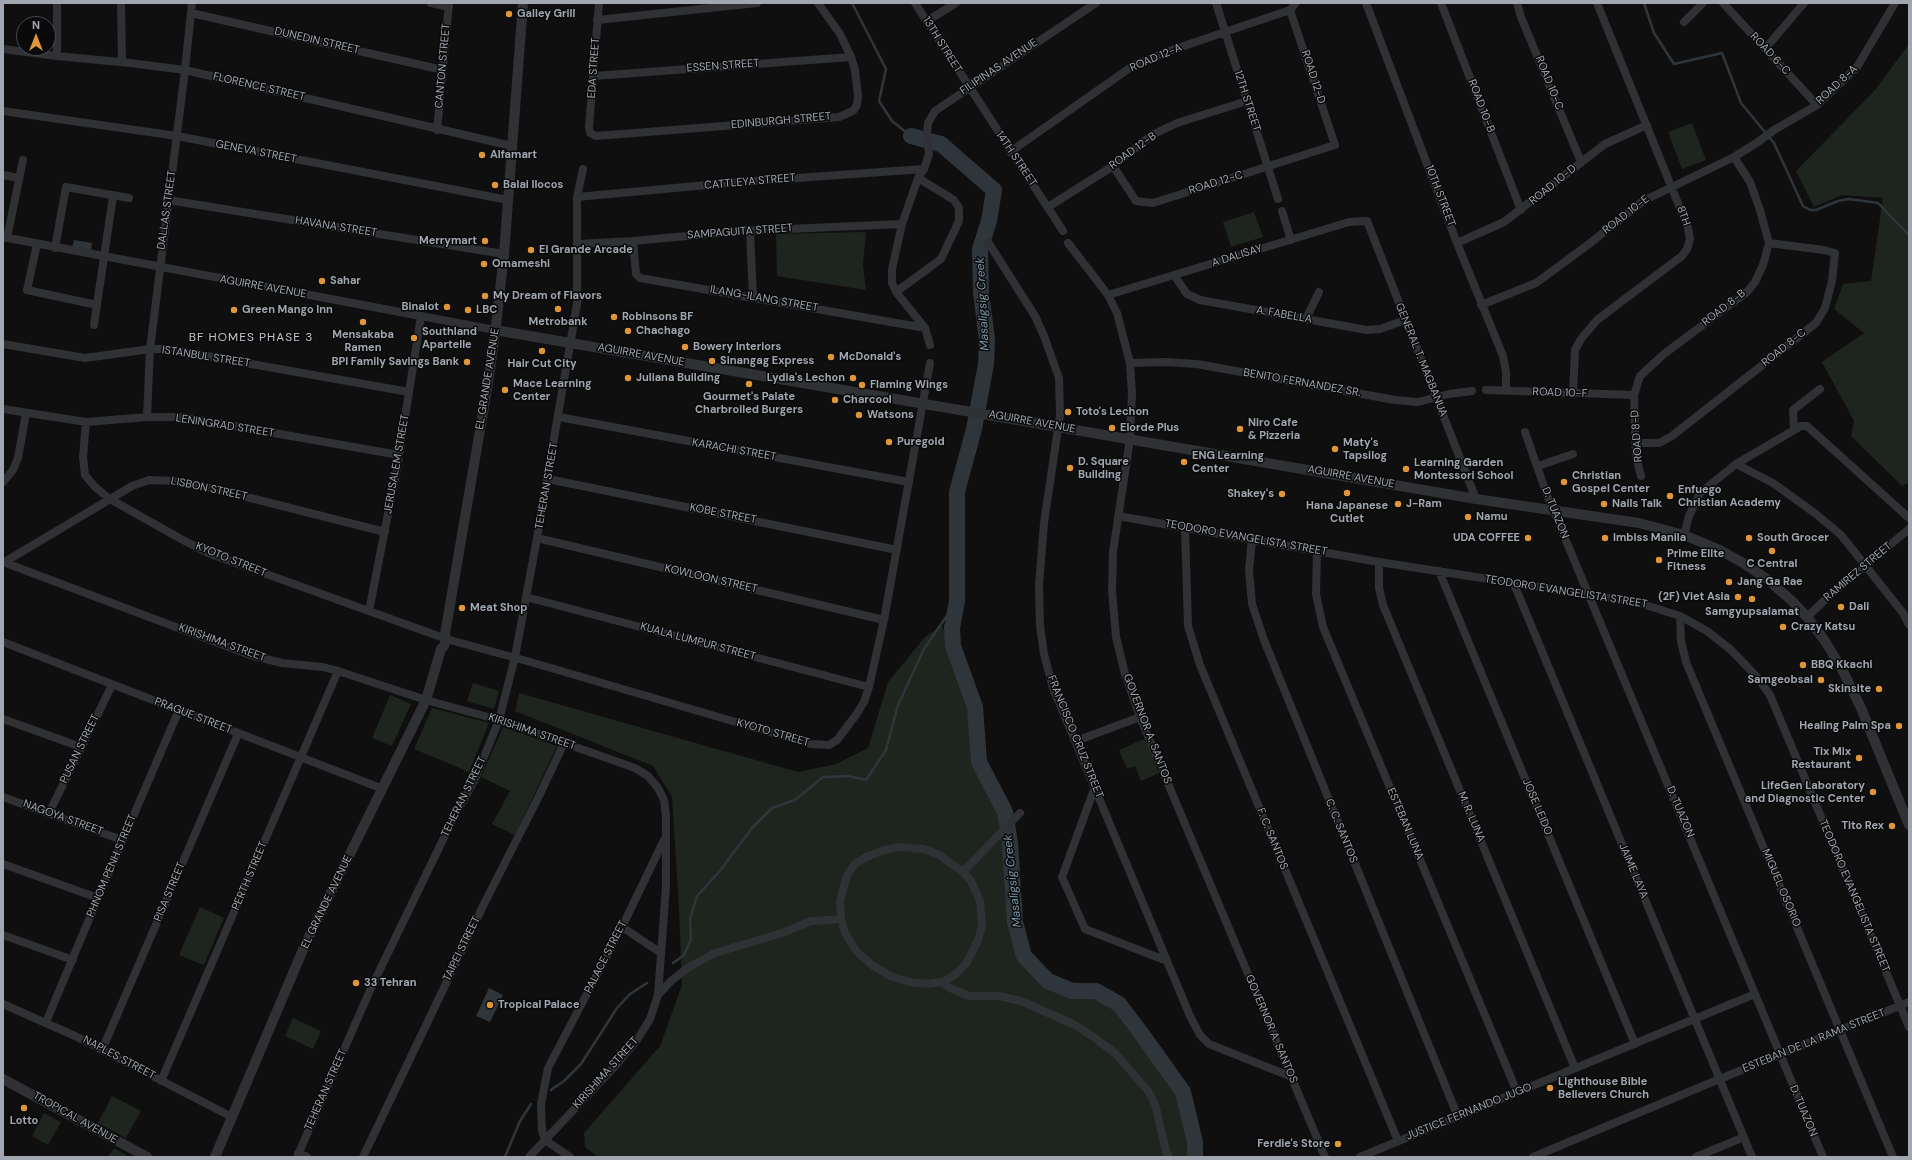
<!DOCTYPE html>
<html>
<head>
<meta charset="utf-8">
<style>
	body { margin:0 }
	#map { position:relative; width:1912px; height:1160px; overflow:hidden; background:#0f0f10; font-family:"DM Sans",sans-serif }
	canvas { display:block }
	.frame { position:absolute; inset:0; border:4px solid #a1a7b0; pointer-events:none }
	.north { position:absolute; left:16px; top:16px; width:40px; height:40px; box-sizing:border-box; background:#0a0a0b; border:1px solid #46494d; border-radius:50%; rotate:0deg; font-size:11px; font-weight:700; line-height:16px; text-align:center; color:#a1a7b0 }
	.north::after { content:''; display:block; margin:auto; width:14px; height:18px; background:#df9637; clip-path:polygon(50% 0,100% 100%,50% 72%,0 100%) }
</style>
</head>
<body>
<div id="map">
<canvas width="1912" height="1160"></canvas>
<div class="frame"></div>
<div class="north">N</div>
</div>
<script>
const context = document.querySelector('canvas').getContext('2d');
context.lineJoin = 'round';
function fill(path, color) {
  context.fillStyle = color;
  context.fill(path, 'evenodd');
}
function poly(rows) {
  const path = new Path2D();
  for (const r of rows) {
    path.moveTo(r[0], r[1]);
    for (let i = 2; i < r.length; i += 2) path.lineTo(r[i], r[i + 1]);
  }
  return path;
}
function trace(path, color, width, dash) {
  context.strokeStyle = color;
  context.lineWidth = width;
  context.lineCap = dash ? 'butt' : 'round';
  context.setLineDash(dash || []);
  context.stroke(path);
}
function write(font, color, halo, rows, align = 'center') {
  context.font = font + ' "DM Sans",sans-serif';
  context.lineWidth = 3;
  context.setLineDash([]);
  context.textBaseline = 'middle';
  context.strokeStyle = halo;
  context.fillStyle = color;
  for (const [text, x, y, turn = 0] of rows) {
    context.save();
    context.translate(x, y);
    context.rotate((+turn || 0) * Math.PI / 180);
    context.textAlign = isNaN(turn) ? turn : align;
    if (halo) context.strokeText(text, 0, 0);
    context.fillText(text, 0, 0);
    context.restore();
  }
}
fill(poly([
	[1909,44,1909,483,1902,486,1851,436,1854,421,1822,362,1864,333,1834,309,1843,284,1871,281,1883,198,1842,195,1814,207,1796,171,1875,90],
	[1692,123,1706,160,1682,169,1668,132],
	[1254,212,1263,237,1231,247,1223,222],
	[866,232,863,265,866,290,777,276,776,234],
	[942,625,969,709,973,764,1005,812,1010,843,1015,922,1024,956,1048,981,1072,991,1096,991,1119,1004,1141,1033,1183,1092,1195,1142,1195,1157,598,1157,585,1147,584,1133,660,1046,682,985,679,909,672,797,653,766,515,711,519,693,798,772,836,764,868,748,888,682,925,637],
	[473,683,499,691,494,709,467,701],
	[390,695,411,704,392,746,372,738],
	[432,708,489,723,469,772,414,749],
	[503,727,557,746,515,835,492,824,510,791,481,777],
	[1144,739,1146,744,1150,743,1155,755,1152,756,1159,773,1141,781,1135,766,1127,769,1119,750],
	[200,907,224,918,204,965,179,955],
	[293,1018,321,1031,313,1049,285,1036],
	[112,1096,141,1111,126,1138,98,1123],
	[44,1113,61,1122,48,1145,32,1136],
	[114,1148,130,1157,108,1157]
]), '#1e241e');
fill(poly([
	[74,240,92,243,91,252,72,248],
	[489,988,503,995,490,1022,476,1016]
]), '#2e363c');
trace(poly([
	[852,3,886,69,879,101,892,121,911,136],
	[1644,3,1654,33,1674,64,1722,53,1741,103,1774,143,1803,206,1810,210,1816,210,1838,201,1849,199,1878,203,1909,235],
	[673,963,684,955,691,940,690,919,697,896,719,872,752,828,772,808,795,800,823,777,848,776,866,780,886,750,898,705,924,649,957,601],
	[551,1090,564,1081,581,1064,617,1008,630,994,647,983],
	[505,1157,520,1121,531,1104]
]), '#2e363c', 2.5);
trace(poly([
	[911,136,941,144,994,190,989,221,980,249,981,293,987,339,986,364,974,429,957,492,957,601,952,628,953,646,975,707,979,762,1005,812,1010,843,1015,922,1024,956,1048,981,1072,991,1096,991,1119,1004,1141,1033,1183,1092,1195,1142,1195,1157]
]), '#2e363c', 16);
trace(poly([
	[57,3,57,56],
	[121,3,122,62],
	[431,3,449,7],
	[599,3,589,127,590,133,596,136,839,117,853,111,857,105,858,96,855,70,851,57,840,34,818,3],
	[915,3,1063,231],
	[1216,3,1278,199],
	[1366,3,1457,243,1503,356,1506,372,1506,390],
	[1441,3,1521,210],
	[1517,3,1521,17,1581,162],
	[1723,3,1817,105],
	[191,13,443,70],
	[597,20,757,3],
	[927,21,956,3],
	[1684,22,1703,3],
	[3,49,57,56,130,63,185,70,512,146],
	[1765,49,1804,3],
	[594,76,851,57],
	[3,111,177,136,508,200],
	[437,130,449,3],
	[1010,152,1134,65,1172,50,1290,10,1295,4],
	[1113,166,1136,201,1153,203,1335,145,1290,10],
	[3,175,19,178],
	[577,197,740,182,924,169],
	[168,200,504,254],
	[1048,207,1113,166,1152,135,1177,123,1247,101],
	[1282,211,1291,240],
	[750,231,753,297],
	[3,237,495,330],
	[7,238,23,160],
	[633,241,636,274,640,278,925,328],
	[988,242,1035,316,1044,336,1059,378,1060,415,1044,523,1039,586,1040,626,1044,654,1053,688,1190,1016,1200,1035,1209,1044,1292,1077],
	[1068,243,1108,295,1117,313,1130,363,1132,393,1130,439,1113,552,1112,591,1116,637,1125,674,1140,717,1325,1157],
	[1457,243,1504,222,1605,144,1647,125],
	[37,244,27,290,97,305],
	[578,244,633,241,742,231,902,224],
	[55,248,66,187,129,198],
	[1174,275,1187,294,1200,300,1367,330,1380,329,1405,320],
	[577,290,577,197,583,169],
	[896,292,941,259,959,221,959,208,954,200,918,178],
	[1108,295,1349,222,1367,221,1476,499],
	[1481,305,1536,283,1589,244,1643,201,1734,157,1758,142,1774,130,1817,105,1857,67,1895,3],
	[1306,319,1319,292],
	[94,325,113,196],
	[3,344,85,358,150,349,167,349,409,392],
	[930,345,925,328,896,292,892,283,892,269,902,224,918,178,924,169,929,154,927,134,928,123,935,111,1096,3],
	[1130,363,1166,362,1197,364,1395,400,1418,402,1449,394,1472,391],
	[1486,390,1634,395],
	[1573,393,1575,350,1581,339,1597,320,1682,256,1687,249,1690,239,1688,228,1597,3],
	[3,409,86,422,147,417,183,417,399,455],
	[147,417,150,349,185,70,192,3],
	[559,417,909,482],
	[86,422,83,457,85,475,95,487,110,499,181,539,208,553,441,637],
	[1794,430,1793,410,1820,389],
	[1525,432,1547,495,1823,1157],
	[1635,443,1659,443,1672,436,1816,323,1825,308,1832,281,1835,253,1824,250,1769,243],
	[1736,464,1773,483,1816,514,1841,535,1903,613,1909,625],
	[1538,466,1573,454],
	[1641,476,1636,457,1634,395,1640,376,1664,354,1747,292,1755,282,1763,265,1769,243,1760,210,1750,182,1734,157],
	[548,479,897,550],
	[3,482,13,470,18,458,26,413],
	[1118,516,1379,562,1636,602,1680,616,1707,631,1731,650,1757,677,1770,695,1909,1027],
	[1185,528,1188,626,1200,665,1398,1141],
	[1684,535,1689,516,1700,493,1736,464,1801,426,1807,426,1909,518],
	[537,538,884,620],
	[1252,539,1249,570,1252,604,1264,640,1458,1117],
	[1317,551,1316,594,1323,627,1517,1092],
	[3,562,250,655,282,663,323,667,338,671,426,700,499,720,635,768,648,776,658,788,664,800,666,816,666,886,658,995,650,1019,637,1040,617,1064,529,1157],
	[1379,562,1379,588,1383,605,1575,1068],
	[3,563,132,486,149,480,174,481,215,489,385,532],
	[1439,571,1635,1044],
	[1514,584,1752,1157],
	[526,597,869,687],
	[369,611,397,468,421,316],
	[1680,616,1681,641,1686,662,1893,1157],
	[1807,617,1829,596,1909,529],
	[446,639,527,661,811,744,829,745,837,740,856,715,864,702,869,687,884,620,930,363],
	[3,642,383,789],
	[3,719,81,747],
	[1076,741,1140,717],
	[1095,787,1062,877,1085,929,1167,961],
	[3,797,122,840],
	[49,813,112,685],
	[3,864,98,898],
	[963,872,1020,813],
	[622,927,661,953],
	[3,935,73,960],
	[942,982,955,975,966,964,979,938,982,924,980,901,971,881,963,872,939,855,924,849,899,847,884,850,866,857,855,864,847,875,840,901,841,919,845,933,857,952,872,965,890,976,910,982,927,984,942,982,950,988,969,996,999,996,1021,1001,1075,1025,1095,1038,1116,1054,1148,1091,1155,1104,1166,1151,1169,1157],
	[658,995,671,981,689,967,715,953,782,933,811,921,841,919],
	[3,1004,75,1036,232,1117],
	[46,1022,98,898,179,710],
	[102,1050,238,734],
	[161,1081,338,671],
	[298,1153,307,1157],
	[297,1157,371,988,453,819,475,779,499,720,515,657,537,538,578,298],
	[363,1157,484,904,539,796,564,743],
	[570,1157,545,1140,542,1130,541,1104,548,1068,622,927,664,840],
	[1360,1157,1755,994],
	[1533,1157,1710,1083,1909,1002],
	[1696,1157,1744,1137]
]), '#303135', 8);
trace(poly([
	[495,330,1476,499,1639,523,1684,535,1720,550,1743,563,1767,579,1792,601,1807,617,1825,641,1843,671,1861,708,1909,825],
	[3,1079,147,1157],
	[215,1157,305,945,426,700,441,649,444,646,446,639,445,634,489,377,496,326,504,254,523,3]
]), '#303135', 10);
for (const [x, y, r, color] of [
	[509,14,4,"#df9637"],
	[482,155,4,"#df9637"],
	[495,185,4,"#df9637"],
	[485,241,4,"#df9637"],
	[531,250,4,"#df9637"],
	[484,264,4,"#df9637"],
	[322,281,4,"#df9637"],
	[485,296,4,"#df9637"],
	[447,307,4,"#df9637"],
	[558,309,4,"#df9637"],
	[234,310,4,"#df9637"],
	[468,310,4,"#df9637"],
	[614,317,4,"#df9637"],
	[363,322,4,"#df9637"],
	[628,331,4,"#df9637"],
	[414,338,4,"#df9637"],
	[685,347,4,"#df9637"],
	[542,351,4,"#df9637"],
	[831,357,4,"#df9637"],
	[712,361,4,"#df9637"],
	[467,362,4,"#df9637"],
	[628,378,4,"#df9637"],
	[853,378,4,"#df9637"],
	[749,384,4,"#df9637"],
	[862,385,4,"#df9637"],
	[505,390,4,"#df9637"],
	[835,400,4,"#df9637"],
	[1068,412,4,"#df9637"],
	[859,415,4,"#df9637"],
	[1112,428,4,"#df9637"],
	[1240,429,4,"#df9637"],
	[889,442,4,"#df9637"],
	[1335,449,4,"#df9637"],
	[1184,462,4,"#df9637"],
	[1070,468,4,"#df9637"],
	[1406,469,4,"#df9637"],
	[1564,482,4,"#df9637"],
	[1347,493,4,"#df9637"],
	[1282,494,4,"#df9637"],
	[1670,496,4,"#df9637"],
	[1398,504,4,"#df9637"],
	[1604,504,4,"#df9637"],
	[1468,517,4,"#df9637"],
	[1528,538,4,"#df9637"],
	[1605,538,4,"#df9637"],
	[1749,538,4,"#df9637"],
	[1772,551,4,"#df9637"],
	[1659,560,4,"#df9637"],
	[1729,582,4,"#df9637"],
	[1738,597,4,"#df9637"],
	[1752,599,4,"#df9637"],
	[1841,607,4,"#df9637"],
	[462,608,4,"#df9637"],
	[1783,627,4,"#df9637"],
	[1803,665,4,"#df9637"],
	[1821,680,4,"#df9637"],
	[1879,689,4,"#df9637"],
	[1899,726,4,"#df9637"],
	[1859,758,4,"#df9637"],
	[1873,792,4,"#df9637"],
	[1892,826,4,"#df9637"],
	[356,983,4,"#df9637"],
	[490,1005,4,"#df9637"],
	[1550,1088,4,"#df9637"],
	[24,1108,4,"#df9637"],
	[1338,1144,4,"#df9637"]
]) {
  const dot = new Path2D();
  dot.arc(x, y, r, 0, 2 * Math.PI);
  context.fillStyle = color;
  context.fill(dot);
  trace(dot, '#0a0a0b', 1.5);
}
write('bold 11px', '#a1a7b0', '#0a0a0b', [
	["Galley Grill",517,14],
	["Alfamart",490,155],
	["Balai Ilocos",503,185],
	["Merrymart",477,241,"right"],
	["El Grande Arcade",539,250],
	["Omameshi",492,264],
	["Sahar",330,281],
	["My Dream of Flavors",493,296],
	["Binalot",439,307,"right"],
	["Green Mango Inn",242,310],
	["LBC",476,310],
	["Robinsons BF",622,317],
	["Metrobank",558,322,"center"],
	["Chachago",636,331],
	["Southland",422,332],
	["Apartelle",422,345],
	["Mensakaba",363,335,"center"],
	["Ramen",363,348,"center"],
	["Bowery Interiors",693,347],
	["McDonald's",839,357],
	["Sinangag Express",720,361],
	["BPI Family Savings Bank",459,362,"right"],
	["Hair Cut City",542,364,"center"],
	["Juliana Building",636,378],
	["Lydia's Lechon",845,378,"right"],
	["Mace Learning",513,384],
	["Center",513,397],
	["Flaming Wings",870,385],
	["Gourmet's Palate",749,397,"center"],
	["Charbroiled Burgers",749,410,"center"],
	["Charcool",843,400],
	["Toto's Lechon",1076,412],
	["Watsons",867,415],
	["Niro Cafe",1248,423],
	["& Pizzeria",1248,436],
	["Elorde Plus",1120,428],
	["Puregold",897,442],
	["Maty's",1343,443],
	["Tapsilog",1343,456],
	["ENG Learning",1192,456],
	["Center",1192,469],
	["D. Square",1078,462],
	["Building",1078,475],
	["Learning Garden",1414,463],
	["Montessori School",1414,476],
	["Christian",1572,476],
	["Gospel Center",1572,489],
	["Enfuego",1678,490],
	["Christian Academy",1678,503],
	["Shakey's",1274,494,"right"],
	["J-Ram",1406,504],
	["Nails Talk",1612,504],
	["Hana Japanese",1347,506,"center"],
	["Cutlet",1347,519,"center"],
	["Namu",1476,517],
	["UDA COFFEE",1520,538,"right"],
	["Imbiss Manila",1613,538],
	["South Grocer",1757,538],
	["Prime Elite",1667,554],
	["Fitness",1667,567],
	["C Central",1772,564,"center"],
	["Jang Ga Rae",1737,582],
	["(2F) Viet Asia",1730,597,"right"],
	["Dali",1849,607],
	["Meat Shop",470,608],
	["Samgyupsalamat",1752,612,"center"],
	["Crazy Katsu",1791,627],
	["BBQ Kkachi",1811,665],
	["Samgeobsal",1813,680,"right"],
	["Skinsite",1871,689,"right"],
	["Healing Palm Spa",1891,726,"right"],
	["Tix Mix",1851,752,"right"],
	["Restaurant",1851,765,"right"],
	["LifeGen Laboratory",1865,786,"right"],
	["and Diagnostic Center",1865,799,"right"],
	["Tito Rex",1884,826,"right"],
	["33 Tehran",364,983],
	["Tropical Palace",498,1005],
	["Lighthouse Bible",1558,1082],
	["Believers Church",1558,1095],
	["Lotto",24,1121,"center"],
	["Ferdie's Store",1330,1144,"right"]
], 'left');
write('11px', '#a1a7b0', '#0a0a0b', [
	["DUNEDIN STREET",317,41,13],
	["13TH STREET",942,45,58],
	["ROAD 6-C",1770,54,47],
	["ROAD 12-A",1156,58,-23],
	["CANTON STREET",443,66,-85],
	["ESSEN STREET",723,66,-4],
	["FILIPINAS AVENUE",999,67,-34],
	["EDA STREET",594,68,-86],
	["ROAD 12-D",1313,77,72],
	["ROAD 10-C",1549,83,68],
	["ROAD 8-A",1837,85,-43],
	["FLORENCE STREET",259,87,13],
	["12TH STREET",1247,101,72],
	["ROAD 10-B",1481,106,69],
	["EDINBURGH STREET",781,121,-5],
	["ROAD 12-B",1133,151,-36],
	["GENEVA STREET",256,152,11],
	["14TH STREET",1016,159,56],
	["CATTLEYA STREET",750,182,-5],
	["ROAD 12-C",1216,183,-17],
	["ROAD 10-D",1553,185,-39],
	["10TH STREET",1440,196,69],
	["DALLAS STREET",167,210,-82],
	["ROAD 10-E",1626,215,-38],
	["8TH",1683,216,70],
	["HAVANA STREET",336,227,9],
	["SAMPAGUITA STREET",740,232,-4],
	["A DALISAY",1237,256,-17],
	["AGUIRRE AVENUE",263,287,10],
	["ILANG-ILANG STREET",764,299,10],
	["ROAD 8-B",1724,308,-38],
	["A. FABELLA",1284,315,10],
	["ROAD 8-C",1784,348,-39],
	["AGUIRRE AVENUE",641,355,10],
	["ISTANBUL STREET",206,357,9],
	["GENERAL T. MAGBANUA",1421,360,68],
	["EL GRANDE AVENUE",488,379,-81],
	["BENITO FERNANDEZ SR.",1302,383,10],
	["ROAD 10-F",1560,393,2],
	["AGUIRRE AVENUE",1032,422,10],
	["LENINGRAD STREET",225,426,9],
	["ROAD 8-D",1637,436,-94],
	["KARACHI STREET",734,450,10],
	["JERUSALEM STREET",397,464,-80],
	["AGUIRRE AVENUE",1351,477,10],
	["TEHERAN STREET",547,486,-80],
	["LISBON STREET",209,489,12],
	["D. TUAZON",1555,513,68],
	["KOBE STREET",723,514,11],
	["TEODORO EVANGELISTA STREET",1246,538,10],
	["KYOTO STREET",231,560,22],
	["RAMIREZ STREET",1858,572,-40],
	["KOWLOON STREET",711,579,13],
	["TEODORO EVANGELISTA STREET",1566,592,9],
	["KUALA LUMPUR STREET",698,642,15],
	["KIRISHIMA STREET",222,643,20],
	["PRAGUE STREET",193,716,21],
	["GOVERNOR A. SANTOS",1147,729,69],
	["KIRISHIMA STREET",532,732,19],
	["KYOTO STREET",773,733,16],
	["FRANCISCO CRUZ STREET",1075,737,68],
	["PUSAN STREET",80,749,-64],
	["TEHERAN STREET",464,797,-64],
	["JOSE LEIDO",1537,807,67],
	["D. TUAZON",1680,812,67],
	["M. R. LUNA",1471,817,67],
	["NAGOYA STREET",63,818,20],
	["ESTEBAN LUNA",1405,824,67],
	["C. C. SANTOS",1341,831,68],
	["F. C. SANTOS",1272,839,68],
	["PHNOM PENH STREET",112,866,-67],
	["JAIME LAYA",1633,871,67],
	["PERTH STREET",250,876,-67],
	["MIGUEL OSORIO",1781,888,67],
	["PISA STREET",170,892,-67],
	["TEODORO EVANGELISTA STREET",1854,896,67],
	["EL GRANDE AVENUE",327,902,-64],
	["TAIPEI STREET",462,949,-64],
	["PALACE STREET",606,957,-63],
	["GOVERNOR A. SANTOS",1271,1029,67],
	["ESTEBAN DE LA RAMA STREET",1814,1041,-22],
	["NAPLES STREET",119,1058,28],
	["KIRISHIMA STREET",606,1073,-48],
	["TEHERAN STREET",326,1090,-66],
	["D. TUAZON",1803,1111,67],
	["JUSTICE FERNANDO JUGO",1469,1112,-22],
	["TROPICAL AVENUE",75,1118,29]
]);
write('italic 12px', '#7a98a9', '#0a0a0b', [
	["Masaligsig Creek",983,304,-93],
	["Masaligsig Creek",1013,881,-96]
]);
context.letterSpacing = '1px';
write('12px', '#c2c6cc', '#0a0a0b', [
	["BF HOMES PHASE 3",251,338]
]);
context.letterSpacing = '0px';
</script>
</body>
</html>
